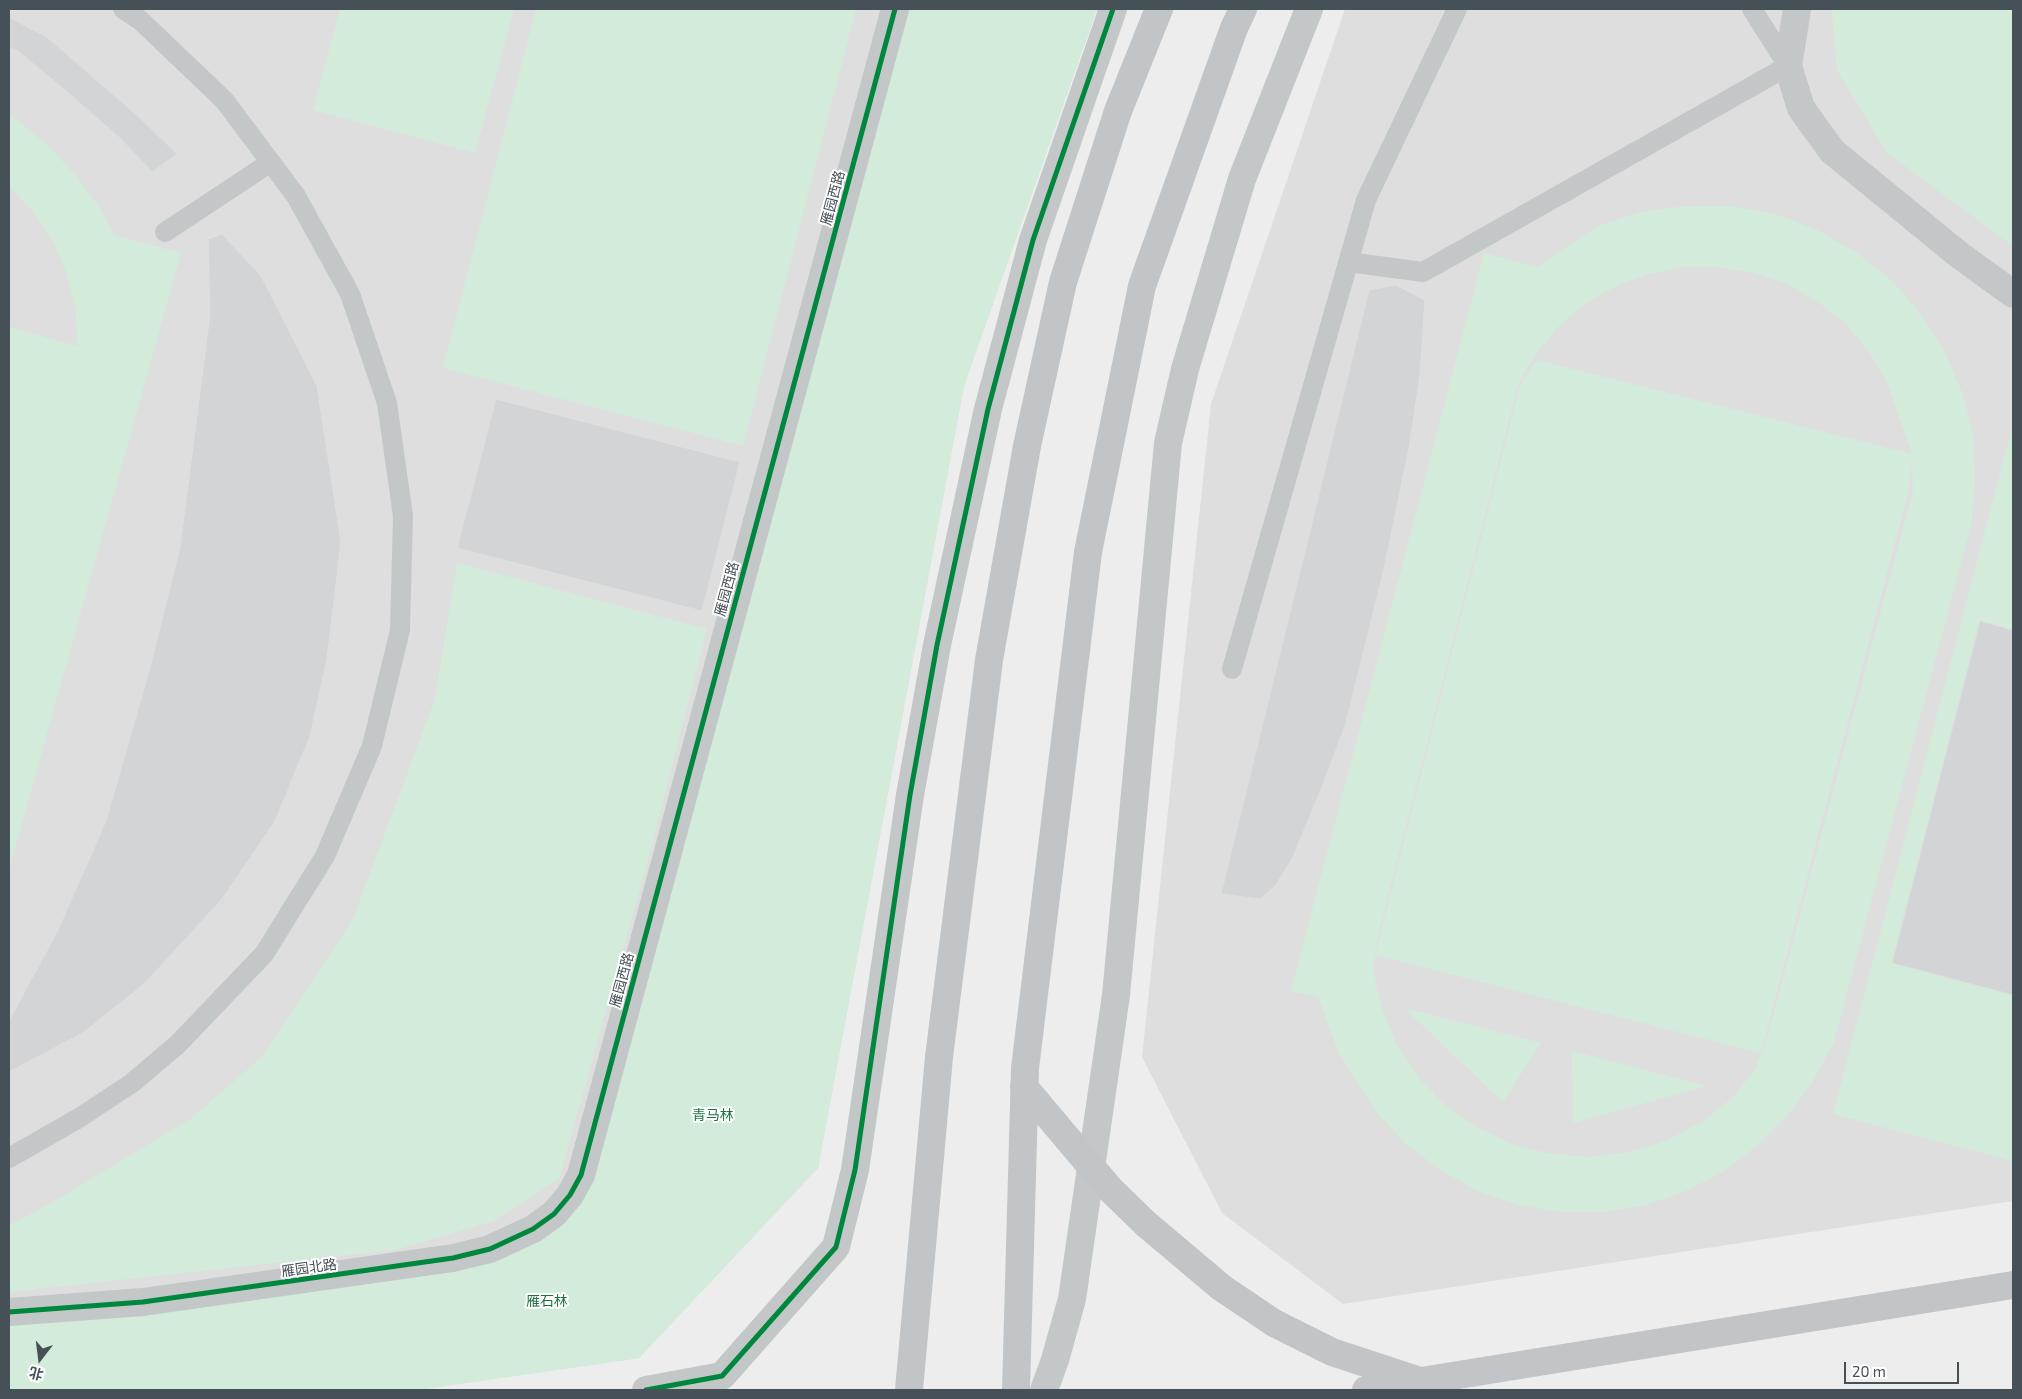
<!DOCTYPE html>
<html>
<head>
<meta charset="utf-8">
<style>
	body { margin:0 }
	#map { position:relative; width:2022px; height:1399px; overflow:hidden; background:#ededed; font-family:"Exo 2","Noto Sans SC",sans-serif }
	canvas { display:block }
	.frame { position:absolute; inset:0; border:10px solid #465057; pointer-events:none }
	.north { position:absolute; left:15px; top:1334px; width:50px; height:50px; -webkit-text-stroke:4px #fff; paint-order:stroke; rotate:195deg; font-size:14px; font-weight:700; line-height:20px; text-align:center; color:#465057 }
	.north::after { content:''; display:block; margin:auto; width:18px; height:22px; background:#465057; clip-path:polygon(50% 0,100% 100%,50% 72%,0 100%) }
	.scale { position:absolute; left:1844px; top:1362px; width:115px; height:22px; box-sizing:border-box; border:2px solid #465057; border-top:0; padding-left:6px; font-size:15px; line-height:18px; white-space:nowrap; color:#465057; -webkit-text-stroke:4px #fff; paint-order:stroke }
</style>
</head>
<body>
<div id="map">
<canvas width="2022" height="1399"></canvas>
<div class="frame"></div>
<div class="north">北</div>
<div class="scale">20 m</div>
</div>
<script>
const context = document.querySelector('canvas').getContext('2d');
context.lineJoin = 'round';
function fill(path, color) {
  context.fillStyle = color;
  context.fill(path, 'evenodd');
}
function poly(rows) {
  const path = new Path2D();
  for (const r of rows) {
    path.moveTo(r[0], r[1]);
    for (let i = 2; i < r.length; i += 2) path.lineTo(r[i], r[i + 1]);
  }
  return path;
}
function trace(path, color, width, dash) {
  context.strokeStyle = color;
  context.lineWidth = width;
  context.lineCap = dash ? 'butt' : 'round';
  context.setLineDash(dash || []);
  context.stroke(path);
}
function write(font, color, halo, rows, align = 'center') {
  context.font = font + ' "Exo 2","Noto Sans SC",sans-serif';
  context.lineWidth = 4;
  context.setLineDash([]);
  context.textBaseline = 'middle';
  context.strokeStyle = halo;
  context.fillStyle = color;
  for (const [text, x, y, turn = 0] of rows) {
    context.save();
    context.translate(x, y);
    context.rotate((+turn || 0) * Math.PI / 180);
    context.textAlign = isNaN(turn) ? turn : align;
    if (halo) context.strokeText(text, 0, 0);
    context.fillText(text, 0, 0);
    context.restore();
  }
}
fill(poly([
	[9,9,1097,9,964,386,818,1168,639,1358,418,1390,9,1390],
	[1345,9,2013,9,2013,1201,1343,1304,1222,1213,1142,1057,1211,404]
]), '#dfdede');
fill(poly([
	[340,9,514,9,475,153,313,110],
	[536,9,856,9,743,446,443,368],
	[895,9,1097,9,964,386,818,1168,639,1358,418,1390,9,1390,9,1312,453,1258,570,1195],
	[1832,9,2013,9,2013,246,1887,153,1837,70],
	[9,114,48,145,76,176,100,208,114,235,181,253,9,870,9,327,77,346,76,309,67,275,54,243,35,214,9,186],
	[1685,206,1731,206,1775,214,1817,230,1856,252,1891,280,1920,313,1944,351,1962,392,1973,435,1975,480,1971,525,1834,1042,1812,1083,1787,1116,1757,1146,1723,1172,1686,1191,1645,1205,1603,1212,1560,1212,1518,1205,1478,1191,1440,1170,1406,1144,1377,1113,1354,1077,1339,1053,1318,997,1291,991,1484,253,1537,267,1598,226,1641,212],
	[1684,267,1719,267,1754,273,1788,284,1818,302,1846,324,1869,352,1887,382,1912,454,1537,360,1520,385,1375,955,1377,940,1518,385,1536,354,1558,327,1585,304,1616,286,1649,274],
	[1912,462,1913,491,1765,1045,1755,1069,1733,1097,1702,1122,1667,1140,1630,1152,1591,1157,1552,1154,1514,1145,1478,1128,1446,1106,1419,1078,1397,1045,1382,1008,1373,971,1375,955,1761,1053,1908,493],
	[2013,423,2013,1161,1833,1114],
	[457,563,707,629,646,868,559,1179,493,1221,395,1250,9,1292,9,1225,48,1205,189,1120,263,1056,353,919,435,699],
	[1404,1008,1541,1043,1503,1102],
	[1572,1051,1707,1086,1573,1123]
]), '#d2ebda');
const building = poly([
	[9,17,48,38,140,118,177,154,152,172,121,139,72,96,18,51,9,47,9,17],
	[222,234,261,276,317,386,341,542,327,659,310,736,275,821,222,899,144,984,84,1032,9,1072,9,1021,58,930,106,821,148,675,180,547,210,314,208,239,222,234],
	[1396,285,1425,300,1420,375,1409,448,1384,569,1345,726,1324,782,1292,859,1275,886,1260,899,1221,894,1369,290,1396,285],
	[496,399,740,462,702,611,457,548,496,399],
	[1980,621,2013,630,2013,995,1892,963,1980,621]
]);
fill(building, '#d3d4d6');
trace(building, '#dedfe0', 1);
trace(poly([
	[165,232,271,162],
	[1348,262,1423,272,1788,66,1752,9],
	[1232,669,1366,200,1457,9],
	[9,1158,79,1118,132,1083,178,1044,264,954,325,856,372,746,400,630,403,516,387,403,350,294,296,196,224,100,140,20,123,9]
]), '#c4c7c8', 20);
trace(poly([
	[1797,9,1788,66,1801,108,1832,151,1958,254,2013,294],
	[9,1312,143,1302,453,1258,490,1249,533,1229,554,1214,570,1195,581,1175,895,9],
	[646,1390,722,1376,836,1247,855,1170,910,795,937,645,988,409,1033,240,1113,9],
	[1044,1390,1055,1360,1072,1299,1116,995,1168,443,1185,369,1242,179,1309,9]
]), '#c4c7c8', 28);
trace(poly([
	[1024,1087,1110,1189,1146,1224,1222,1288,1274,1323,1332,1352,1417,1380],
	[909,1390,939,1057,989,660,1027,446,1063,282,1118,111,1159,9],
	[1016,1390,1025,1068,1088,552,1142,286,1234,28,1243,9],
	[1366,1390,2013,1285]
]), '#c2c5c8', 28);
trace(poly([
	[9,1312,143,1302,453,1258,490,1249,533,1229,554,1214,570,1195,581,1175,895,9],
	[646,1390,722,1376,836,1247,855,1170,910,795,937,645,988,409,1033,240,1113,9]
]), '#00873e', 5);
write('14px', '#465057', '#fff', [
	["雁园西路",833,198,-75],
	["雁园西路",727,589,-75],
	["雁园西路",622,980,-75],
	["雁园北路",309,1268,-8]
]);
write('14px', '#1e7242', '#fff', [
	["青马林",713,1115],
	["雁石林",547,1301]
]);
</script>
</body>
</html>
